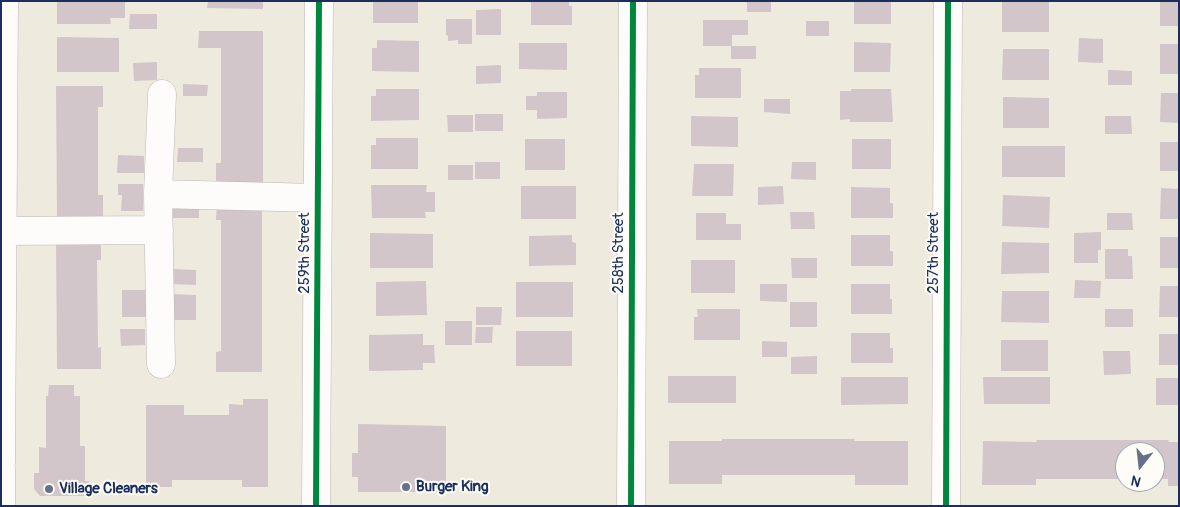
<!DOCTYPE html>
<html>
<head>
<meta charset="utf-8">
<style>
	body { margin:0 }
	#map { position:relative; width:1180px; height:507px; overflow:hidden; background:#efeade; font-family:Pangolin,sans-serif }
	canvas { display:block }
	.frame { position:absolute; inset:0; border:2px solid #1b2f5e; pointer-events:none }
	.north { position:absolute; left:1115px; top:442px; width:50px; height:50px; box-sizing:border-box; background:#fdfcf7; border:1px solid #a3aaba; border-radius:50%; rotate:196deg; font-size:14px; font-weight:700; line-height:20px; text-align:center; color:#1b2f5e }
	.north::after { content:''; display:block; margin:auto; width:18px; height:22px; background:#65708b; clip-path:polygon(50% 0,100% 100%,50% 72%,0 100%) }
</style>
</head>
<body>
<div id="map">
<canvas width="1180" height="507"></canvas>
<div class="frame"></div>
<div class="north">N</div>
</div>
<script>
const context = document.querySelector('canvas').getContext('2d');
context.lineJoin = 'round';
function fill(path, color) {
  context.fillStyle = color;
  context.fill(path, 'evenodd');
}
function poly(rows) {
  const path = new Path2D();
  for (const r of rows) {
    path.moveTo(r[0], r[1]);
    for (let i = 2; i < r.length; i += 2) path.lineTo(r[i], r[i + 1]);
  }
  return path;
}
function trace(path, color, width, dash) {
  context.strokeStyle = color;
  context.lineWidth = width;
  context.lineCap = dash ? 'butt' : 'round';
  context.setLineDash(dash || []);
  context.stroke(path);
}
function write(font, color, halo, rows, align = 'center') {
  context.font = font + ' Pangolin,sans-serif';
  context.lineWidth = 4;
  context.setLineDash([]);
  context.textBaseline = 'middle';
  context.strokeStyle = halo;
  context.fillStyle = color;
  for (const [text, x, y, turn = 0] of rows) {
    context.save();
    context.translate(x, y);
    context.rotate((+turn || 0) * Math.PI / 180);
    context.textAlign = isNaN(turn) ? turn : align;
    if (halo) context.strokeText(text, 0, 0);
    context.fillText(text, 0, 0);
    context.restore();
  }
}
fill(poly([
	[57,1,125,1,125,18,110,18,111,24,57,24],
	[208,1,263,1,263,9,207,8],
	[373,1,418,1,418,23,373,23],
	[531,1,569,1,569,6,572,6,572,25,531,25],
	[747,1,771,1,771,12,747,12],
	[854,1,891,1,891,24,854,24],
	[1002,1,1049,1,1049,32,1002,32],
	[1160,1,1179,1,1179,26,1160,26],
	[501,9,501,35,476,35,476,10],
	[130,14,157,14,157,29,129,29],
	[446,19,472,19,472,44,458,44,458,40,448,41,448,36,446,35],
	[703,20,748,20,748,35,732,35,732,46,756,46,756,59,731,59,731,46,703,46],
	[806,21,829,21,829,36,806,36],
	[199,31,263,31,263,185,216,185,216,163,221,163,221,48,198,48],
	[57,37,119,38,119,72,57,72],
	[1079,38,1103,39,1103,63,1078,62],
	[377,40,419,41,419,72,372,71,372,48,377,48],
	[854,42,891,43,890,72,854,72],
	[519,43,567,43,567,70,519,69],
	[1160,44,1179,44,1179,74,1160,74],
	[1003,49,1049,49,1049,80,1002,80],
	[157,62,157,80,134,81,133,63],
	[501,65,501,83,476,84,476,66],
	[699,68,741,68,741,98,695,98,695,75,699,75],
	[1108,70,1132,71,1132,85,1108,85],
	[183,84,208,85,207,96,183,96],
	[56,86,103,86,103,107,98,107,98,195,103,195,103,217,57,217],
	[376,89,419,89,419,120,371,121,371,96,376,96],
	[851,89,891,89,893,122,850,122,850,119,840,120,840,91,851,91],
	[537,92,567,92,567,118,537,119,537,110,526,110,526,96,537,96],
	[1161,93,1179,93,1179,123,1160,122],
	[1003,97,1049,98,1049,128,1003,128],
	[764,99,790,99,790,114,764,112],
	[475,114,503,114,503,131,475,131],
	[447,115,473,115,473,132,448,132],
	[691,116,738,117,738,147,691,146],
	[1105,116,1131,116,1132,134,1105,134],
	[376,138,418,138,418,169,371,169,371,145,376,145],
	[525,139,565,139,565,170,525,170],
	[852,139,891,139,891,169,852,169],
	[1160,142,1179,142,1179,171,1160,171],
	[1002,146,1065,146,1065,177,1002,177],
	[178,148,203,148,203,162,177,162],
	[118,155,144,156,144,173,117,173],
	[475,162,500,162,500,179,475,179],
	[792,162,816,162,816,180,791,179],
	[694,164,734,164,733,196,692,196],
	[448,165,473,165,473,180,448,180],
	[118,184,143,184,143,211,121,211,122,195,118,195],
	[371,185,427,185,426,192,435,192,435,212,425,212,426,218,372,218],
	[521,186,576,186,576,219,521,219],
	[783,186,784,204,758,205,758,187],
	[851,187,890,188,890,203,893,203,893,218,851,218],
	[1161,188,1179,189,1179,219,1160,219],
	[1003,195,1050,197,1049,228,1002,226],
	[217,199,262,199,262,372,216,372,216,352,221,351,221,220,216,220],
	[173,205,199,205,199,218,173,218],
	[790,212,814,212,815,229,791,229],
	[696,213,726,213,726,224,741,224,741,240,696,240],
	[1107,213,1132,213,1133,230,1107,230],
	[1101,232,1101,250,1098,250,1098,263,1074,263,1074,233],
	[370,233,433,234,433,268,370,268],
	[572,235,572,242,576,243,576,265,529,266,529,236],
	[851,235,890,235,890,251,893,251,893,266,851,266],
	[1160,237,1179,237,1179,268,1160,268],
	[101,238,101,260,97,260,98,348,101,347,101,369,57,369,56,239],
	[1002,242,1049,243,1049,273,1001,274],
	[1105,249,1128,249,1128,256,1132,256,1133,279,1105,279],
	[791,258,817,258,817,278,792,278],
	[691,260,735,260,735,293,691,293],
	[172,269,196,270,196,285,171,284],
	[1075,280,1101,281,1100,298,1074,298],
	[426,281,427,315,376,316,376,282],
	[516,282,573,282,573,317,516,317],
	[760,284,787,284,787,302,760,301],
	[851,284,890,284,890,299,892,299,892,314,851,314],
	[1160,286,1179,286,1179,317,1159,317],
	[122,290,147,290,147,317,122,317],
	[1002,291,1049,291,1049,323,1001,322],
	[171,294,196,295,196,320,170,320],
	[790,302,817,302,817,327,790,327],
	[476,307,502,307,501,325,476,325],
	[697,309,740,309,740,340,694,340,694,317,698,317],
	[1105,309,1133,309,1133,327,1105,327],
	[445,321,472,321,472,345,445,345],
	[476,327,493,327,492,343,475,343],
	[120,329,145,329,145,345,121,346],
	[516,331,572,331,572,366,516,366],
	[851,333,890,333,890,348,893,348,893,363,851,363],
	[423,334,423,345,434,345,435,363,423,363,423,370,369,371,369,335],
	[1159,334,1179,334,1179,365,1159,365],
	[1001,340,1048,340,1048,371,1001,371],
	[762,341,787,342,787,357,762,357],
	[1103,351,1130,351,1131,374,1104,375],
	[817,356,817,374,791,374,791,357],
	[668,376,736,376,736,403,668,403],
	[841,377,908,377,908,404,841,405],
	[983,377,1050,377,1050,404,984,404],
	[1156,378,1179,378,1179,405,1156,405],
	[49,385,74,385,74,396,80,396,80,446,85,446,85,481,89,481,89,496,40,496,34,489,34,473,39,473,39,447,46,448,46,396,48,396],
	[243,399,268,399,268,487,242,487,242,480,172,480,172,487,146,487,146,405,184,405,184,415,229,415,229,404,243,405],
	[358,424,446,426,446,492,358,492,358,477,352,477,352,453,358,453],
	[722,439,855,439,854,441,908,441,908,485,855,485,855,475,722,475,722,484,669,484,669,441,722,441],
	[1036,440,1168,440,1169,442,1179,442,1179,486,1168,486,1168,479,1155,479,1155,452,1125,452,1125,479,1036,479,1036,485,982,485,983,441,1037,442]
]), '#d2c6ca');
const minor = poly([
	[158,194,318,198],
	[3,231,159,230],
	[161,364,158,194,162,94],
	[1,463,4,1],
	[1,469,1,506],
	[316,506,319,1],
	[631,506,633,1],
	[946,506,948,1]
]);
trace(minor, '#bab8b6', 29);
trace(minor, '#fdfcfa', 28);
trace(poly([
	[316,506,319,1],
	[631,506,633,1],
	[946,506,948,1]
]), '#00873e', 6);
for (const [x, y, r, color] of [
	[406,487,5,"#65708b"],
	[49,489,5,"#65708b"]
]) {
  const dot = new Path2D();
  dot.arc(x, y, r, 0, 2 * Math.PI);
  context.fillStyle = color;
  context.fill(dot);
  trace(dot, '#fdfcf7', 2);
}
write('15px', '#1b2f5e', '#fdfcf7', [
	["259th Street",305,253,-90],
	["258th Street",619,253,-90],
	["257th Street",934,253,-90]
]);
write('bold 15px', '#1b2f5e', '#fdfcf7', [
	["Burger King",416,487],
	["Village Cleaners",59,489]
], 'left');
</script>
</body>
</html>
